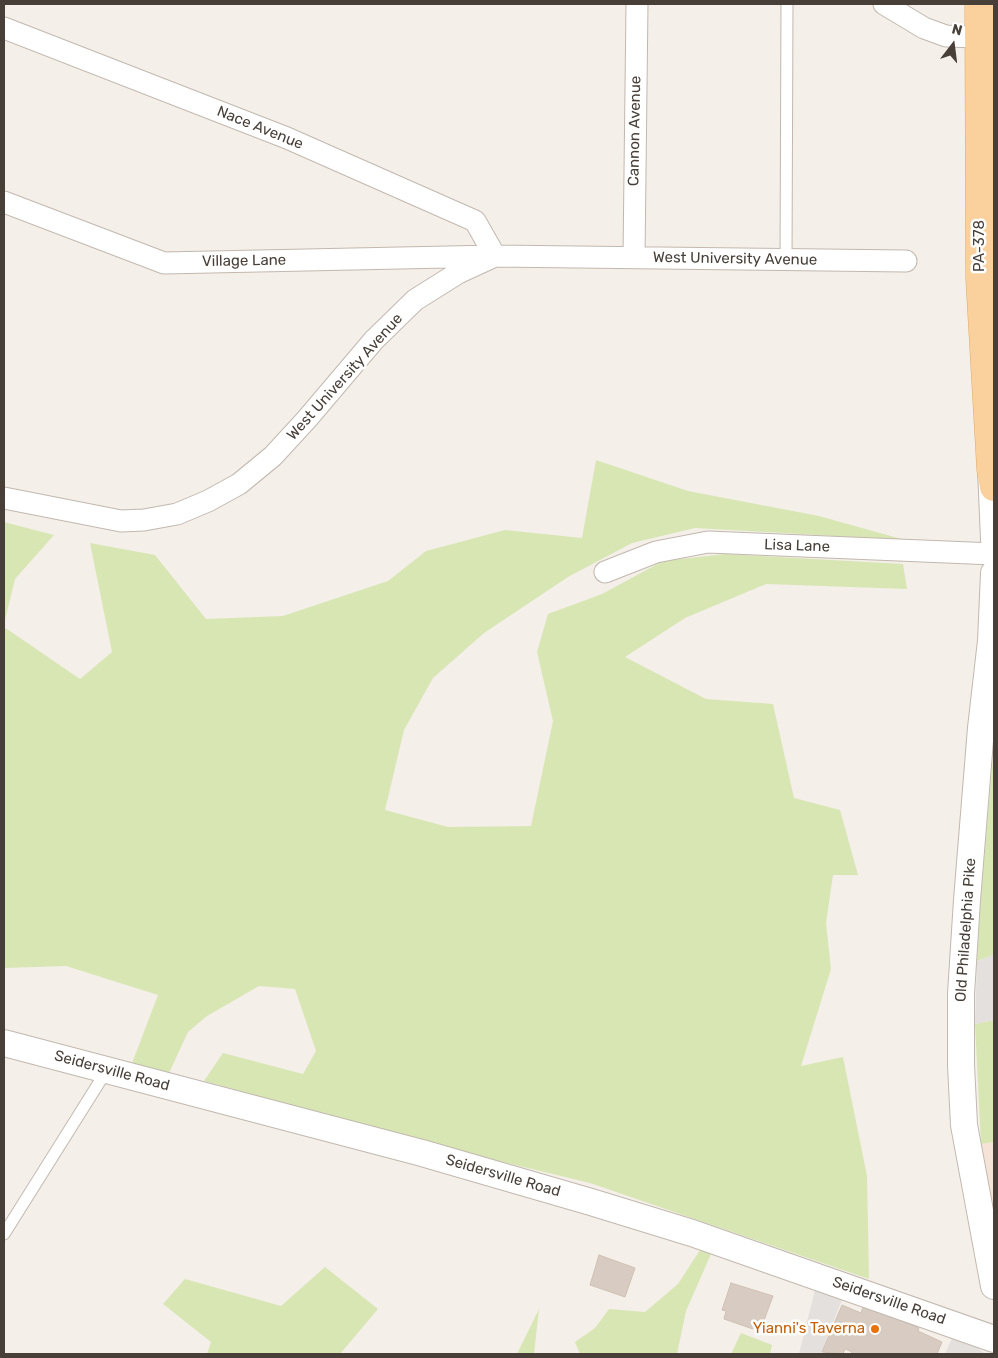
<!DOCTYPE html>
<html>
<head>
<meta charset="utf-8">
<style>
	body { margin:0 }
	#map { position:relative; width:998px; height:1358px; overflow:hidden; background:#f4efe9; font-family:Rubik,sans-serif }
	canvas { display:block }
	.frame { position:absolute; inset:0; border:5px solid #473f38; pointer-events:none }
	.north { position:absolute; left:928px; top:20px; width:50px; height:50px; -webkit-text-stroke:4px #fff; paint-order:stroke; rotate:15deg; font-size:14px; font-weight:700; line-height:20px; text-align:center; color:#473f38 }
	.north::after { content:''; display:block; margin:auto; width:18px; height:22px; background:#473f38; clip-path:polygon(50% 0,100% 100%,50% 72%,0 100%) }
</style>
</head>
<body>
<div id="map">
<canvas width="998" height="1358"></canvas>
<div class="frame"></div>
<div class="north">N</div>
</div>
<script>
const context = document.querySelector('canvas').getContext('2d');
context.lineJoin = 'round';
function fill(path, color) {
  context.fillStyle = color;
  context.fill(path, 'evenodd');
}
function poly(rows) {
  const path = new Path2D();
  for (const r of rows) {
    path.moveTo(r[0], r[1]);
    for (let i = 2; i < r.length; i += 2) path.lineTo(r[i], r[i + 1]);
  }
  return path;
}
function trace(path, color, width, dash) {
  context.strokeStyle = color;
  context.lineWidth = width;
  context.lineCap = dash ? 'butt' : 'round';
  context.setLineDash(dash || []);
  context.stroke(path);
}
function write(font, color, halo, rows, align = 'center') {
  context.font = font + ' Rubik,sans-serif';
  context.lineWidth = 5;
  context.setLineDash([]);
  context.textBaseline = 'middle';
  context.strokeStyle = halo;
  context.fillStyle = color;
  for (const [text, x, y, turn = 0] of rows) {
    context.save();
    context.translate(x, y);
    context.rotate((+turn || 0) * Math.PI / 180);
    context.textAlign = isNaN(turn) ? turn : align;
    if (halo) context.strokeText(text, 0, 0);
    context.fillText(text, 0, 0);
    context.restore();
  }
}
fill(poly([
	[994,1142,994,1231,981,1144]
]), '#f4e3d6');
fill(poly([
	[596,460,688,491,819,516,905,540,695,528,632,543,568,577,484,633,433,678,404,730,385,810,448,827,531,826,553,721,537,652,548,614,602,594,663,561,725,554,903,564,907,589,766,584,685,618,625,657,706,699,773,704,794,798,840,810,858,875,833,875,826,923,831,969,801,1066,843,1057,867,1176,869,1279,590,1183,453,1150,204,1081,223,1053,303,1074,316,1051,295,989,259,986,207,1016,188,1032,169,1073,131,1066,158,995,66,966,4,968,4,627,80,679,112,652,90,543,155,555,206,619,283,616,388,581,426,551,505,530,582,538],
	[4,522,54,535,15,579,4,624],
	[994,747,994,955,977,961,981,895],
	[994,1020,994,1142,981,1144,975,1024],
	[700,1250,711,1254,686,1311,677,1354,580,1354,575,1342,595,1328,609,1309,645,1312,678,1284],
	[325,1267,378,1309,340,1354,207,1354,211,1342,163,1304,185,1279,281,1306],
	[539,1309,534,1354,517,1354],
	[741,1333,772,1345,770,1354,731,1354]
]), '#d8e6b4');
fill(poly([
	[994,955,994,1020,975,1024,977,961],
	[816,1286,843,1297,821,1354,799,1354],
	[953,1336,967,1340,985,1354,945,1354]
]), '#e3e0de');
const building = poly([
	[599,1255,635,1268,625,1297,590,1285,599,1255],
	[731,1283,773,1296,763,1323,756,1320,753,1329,724,1319,726,1311,722,1310,731,1283],
	[864,1304,919,1328,918,1331,942,1342,937,1354,851,1354,852,1352,845,1349,843,1354,822,1352,842,1305,861,1313,864,1304]
]);
fill(building, '#d8ccc2');
trace(building, '#d0c0b3', 1);
const service = poly([
	[786,260,787,4],
	[4,1234,107,1070]
]);
const minor = poly([
	[884,4,924,28,946,36,978,37],
	[4,28,287,138,475,221,495,256,164,263,4,202],
	[634,257,637,4],
	[4,498,121,521,144,520,177,514,208,501,239,484,273,456,307,419,374,340,415,300,458,273,495,256,906,261],
	[605,572,656,552,708,542,994,554]
]);
const tertiary = poly([
	[991,469,994,540],
	[994,573,991,641,981,728,967,900,961,994,961,1065,964,1125,994,1286],
	[4,1043,422,1153,591,1202,692,1233,994,1339]
]);
const primary = poly([
	[979,4,980,279,991,469,994,487]
]);
trace(service, '#c2b8af', 13);
trace(minor, '#c2b8af', 23);
trace(tertiary, '#c2b8af', 28);
trace(primary, '#dfaa6c', 29);
trace(service, '#fff', 11);
trace(minor, '#fff', 21);
trace(tertiary, '#fff', 26);
trace(primary, '#fad09c', 28);
for (const [x, y, r, color] of [
	[875,1329,5,"#e8710a"]
]) {
  const dot = new Path2D();
  dot.arc(x, y, r, 0, 2 * Math.PI);
  context.fillStyle = color;
  context.fill(dot);
  trace(dot, '#fff', 2);
}
write('15px', '#473f38', '#fff', [
	["Nace Avenue",260,128,22],
	["Cannon Avenue",635,131,-89],
	["PA-378",980,246,-90],
	["West University Avenue",735,259,1],
	["Village Lane",244,261,-1],
	["West University Avenue",345,377,-48],
	["Lisa Lane",797,546,2],
	["Old Philadelphia Pike",966,930,-86],
	["Seidersville Road",112,1071,15],
	["Seidersville Road",503,1176,16],
	["Seidersville Road",889,1301,19]
]);
write('15px', '#c56008', '#fff', [
	["Yianni's Taverna",865,1329]
], 'right');
</script>
</body>
</html>
